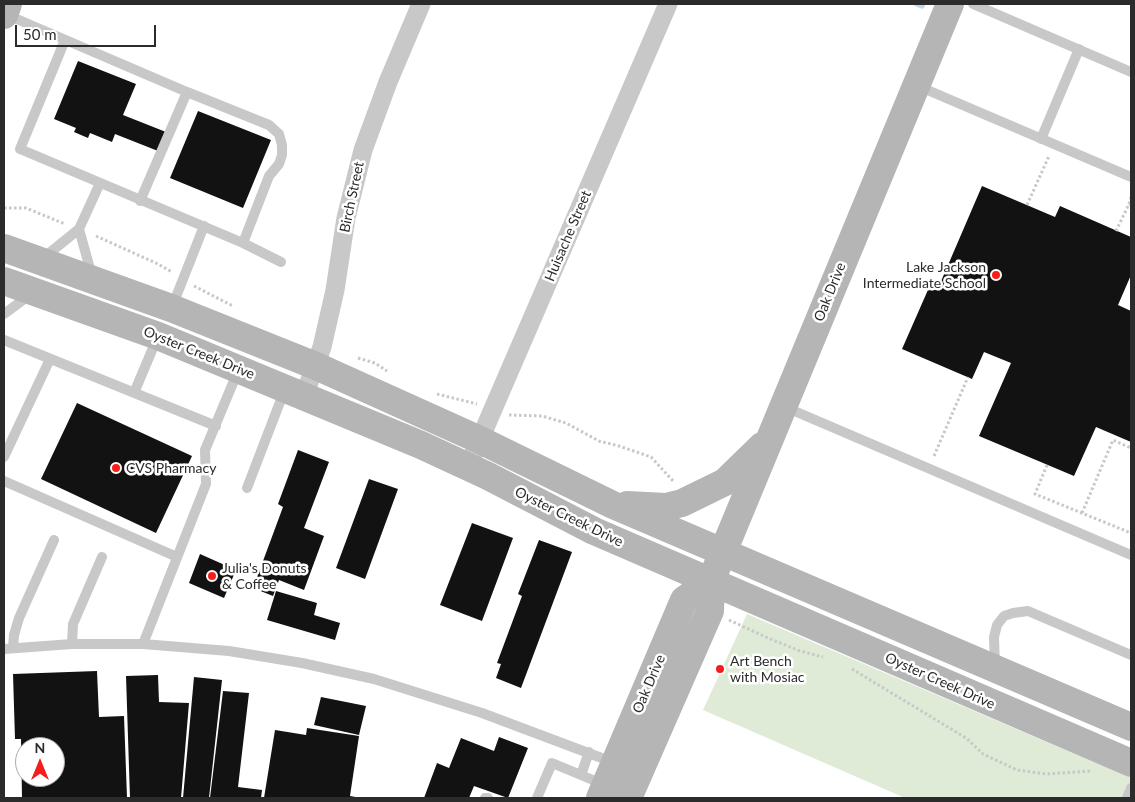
<!DOCTYPE html>
<html>
<head>
<meta charset="utf-8">
<style>
	body { margin:0 }
	#map { position:relative; width:1135px; height:802px; overflow:hidden; background:#fff; font-family:Lato,sans-serif }
	canvas { display:block }
	.frame { position:absolute; inset:0; border:5px solid #2b2b2b; pointer-events:none }
	.north { position:absolute; left:15px; top:737px; width:50px; height:50px; box-sizing:border-box; background:#fff; border:1px solid #aaa; border-radius:50%; rotate:0deg; font-size:14px; font-weight:700; line-height:20px; text-align:center; color:#2b2b2b }
	.north::after { content:''; display:block; margin:auto; width:18px; height:22px; background:#f41e1c; clip-path:polygon(50% 0,100% 100%,50% 72%,0 100%) }
	.scale { position:absolute; left:15px; top:25px; width:141px; height:22px; box-sizing:border-box; border:2px solid #2b2b2b; border-top:0; padding-left:6px; font-size:15px; line-height:18px; white-space:nowrap; color:#2b2b2b; -webkit-text-stroke:4px #fff; paint-order:stroke }
</style>
</head>
<body>
<div id="map">
<canvas width="1135" height="802"></canvas>
<div class="frame"></div>
<div class="north">N</div>
<div class="scale">50 m</div>
</div>
<script>
const context = document.querySelector('canvas').getContext('2d');
context.lineJoin = 'round';
function fill(path, color) {
  context.fillStyle = color;
  context.fill(path, 'evenodd');
}
function poly(rows) {
  const path = new Path2D();
  for (const r of rows) {
    path.moveTo(r[0], r[1]);
    for (let i = 2; i < r.length; i += 2) path.lineTo(r[i], r[i + 1]);
  }
  return path;
}
function trace(path, color, width, dash) {
  context.strokeStyle = color;
  context.lineWidth = width;
  context.lineCap = dash ? 'butt' : 'round';
  context.setLineDash(dash || []);
  context.stroke(path);
}
function write(font, color, halo, rows, align = 'center') {
  context.font = font + ' Lato,sans-serif';
  context.lineWidth = 5;
  context.setLineDash([]);
  context.textBaseline = 'middle';
  context.strokeStyle = halo;
  context.fillStyle = color;
  for (const [text, x, y, turn = 0] of rows) {
    context.save();
    context.translate(x, y);
    context.rotate((+turn || 0) * Math.PI / 180);
    context.textAlign = isNaN(turn) ? turn : align;
    if (halo) context.strokeText(text, 0, 0);
    context.fillText(text, 0, 0);
    context.restore();
  }
}
fill(poly([
	[747,614,1131,778,1131,798,905,798,703,710]
]), '#e0ebd7');
trace(poly([
	[917,4,922,6]
]), '#c1d8ed', 5.5);
fill(poly([
	[78,61,136,84,123,115,166,132,158,151,115,134,112,142,90,133,88,138,74,132,76,128,54,119],
	[198,111,271,140,243,208,170,178],
	[982,186,1055,217,1060,206,1131,237,1131,275,1118,305,1131,311,1131,442,1096,427,1074,476,979,436,1011,363,984,352,972,379,902,349,931,283,939,286],
	[77,403,192,456,156,533,41,479],
	[298,450,329,462,304,528,324,536,304,590,279,580,273,596,253,588,283,507,278,504],
	[369,479,398,489,365,579,336,568],
	[472,523,513,538,482,621,440,605],
	[539,540,572,552,521,688,496,678,501,664,497,663,522,596,518,594],
	[200,554,236,570,224,598,189,583],
	[276,591,317,603,314,615,340,623,335,640,267,620],
	[97,671,99,717,124,716,127,798,22,798,21,739,15,739,13,674],
	[25,747,55,747,55,777,25,777],
	[158,675,159,702,189,703,181,798,130,798,126,676],
	[194,677,222,680,209,798,183,798],
	[223,691,249,693,238,787,262,790,261,798,210,798],
	[321,697,366,706,359,735,314,725],
	[307,728,359,736,350,796,361,798,264,798,275,730,306,735],
	[499,737,528,748,508,798,474,786,469,798,424,798,437,763,449,768,461,738,494,751]
]), '#121212');
trace(poly([
	[1129,204,1131,197],
	[1027,205,1049,156],
	[4,208,26,208,65,224],
	[1116,231,1129,204,1131,205],
	[96,236,158,264,172,272],
	[194,286,233,306],
	[358,358,375,363,387,371],
	[437,394,477,404],
	[509,415,542,416,566,423,599,441,619,446,651,457,674,482],
	[934,456,968,377],
	[1047,465,1035,494,1131,533],
	[1082,513,1113,440,1131,448],
	[729,620,768,638,800,651,823,657],
	[852,669,966,738,983,754,1017,770,1046,774,1091,771]
]), '#c8c8c8', 3, [2.5, 2.5]);
trace(poly([
	[973,4,1131,72],
	[5,14,187,92,269,125,279,134,282,145,282,155,279,164,269,176,243,243],
	[65,40,20,149,243,243,281,262],
	[918,86,1131,177],
	[1041,139,1079,49],
	[140,201,187,92],
	[79,229,100,183],
	[42,259,79,229,92,276],
	[172,307,204,226],
	[4,314,31,294],
	[4,340,216,426],
	[134,393,158,336],
	[785,407,1131,555],
	[4,457,50,359],
	[4,481,177,557],
	[247,488,285,389],
	[72,644,73,624,102,557],
	[143,644,206,484,205,450,238,371],
	[13,648,14,635,19,618,54,540],
	[4,649,72,644,143,644,229,651,302,663,374,679,482,713,615,763],
	[995,667,994,637,997,625,1004,616,1013,613,1028,611,1131,655],
	[581,775,589,752],
	[485,798,488,798],
	[537,798,552,763,605,785],
	[1127,798,1131,788]
]), '#c8c8c8', 10);
trace(poly([
	[304,396,322,347,335,290,346,218,363,150,388,82,421,4],
	[468,467,668,4]
]), '#c8c8c8', 19);
trace(poly([
	[4,15,8,4],
	[4,248,171,308,316,366,480,440,613,505,1131,727],
	[4,281,158,336,421,445,488,476,594,531,1131,763],
	[627,505,666,507,682,503,725,482,762,446],
	[600,798,684,600,711,581],
	[628,798,710,611,711,581,950,4]
]), '#b5b5b5', 28);
for (const [x, y, r, color] of [
	[996,275,5,"#f41e1c"],
	[116,468,5,"#f41e1c"],
	[212,576,5,"#f41e1c"],
	[720,669,5,"#f41e1c"]
]) {
  const dot = new Path2D();
  dot.arc(x, y, r, 0, 2 * Math.PI);
  context.fillStyle = color;
  context.fill(dot);
  trace(dot, '#fff', 2);
}
write('14px', '#2b2b2b', '#fff', [
	["Birch Street",352,197,-78],
	["Huisache Street",568,236,-67],
	["Oak Drive",830,292,-68],
	["Oyster Creek Drive",199,353,22],
	["Oyster Creek Drive",569,517,26],
	["Oyster Creek Drive",940,681,24],
	["Oak Drive",649,684,-67]
]);
write('14px', '#2b2b2b', '#fff', [
	["Lake Jackson",986,267,"right"],
	["Intermediate School",986,283,"right"],
	["CVS Pharmacy",126,468],
	["Julia's Donuts",222,568],
	["& Coffee",222,584],
	["Art Bench",730,661],
	["with Mosiac",730,677]
], 'left');
</script>
</body>
</html>
